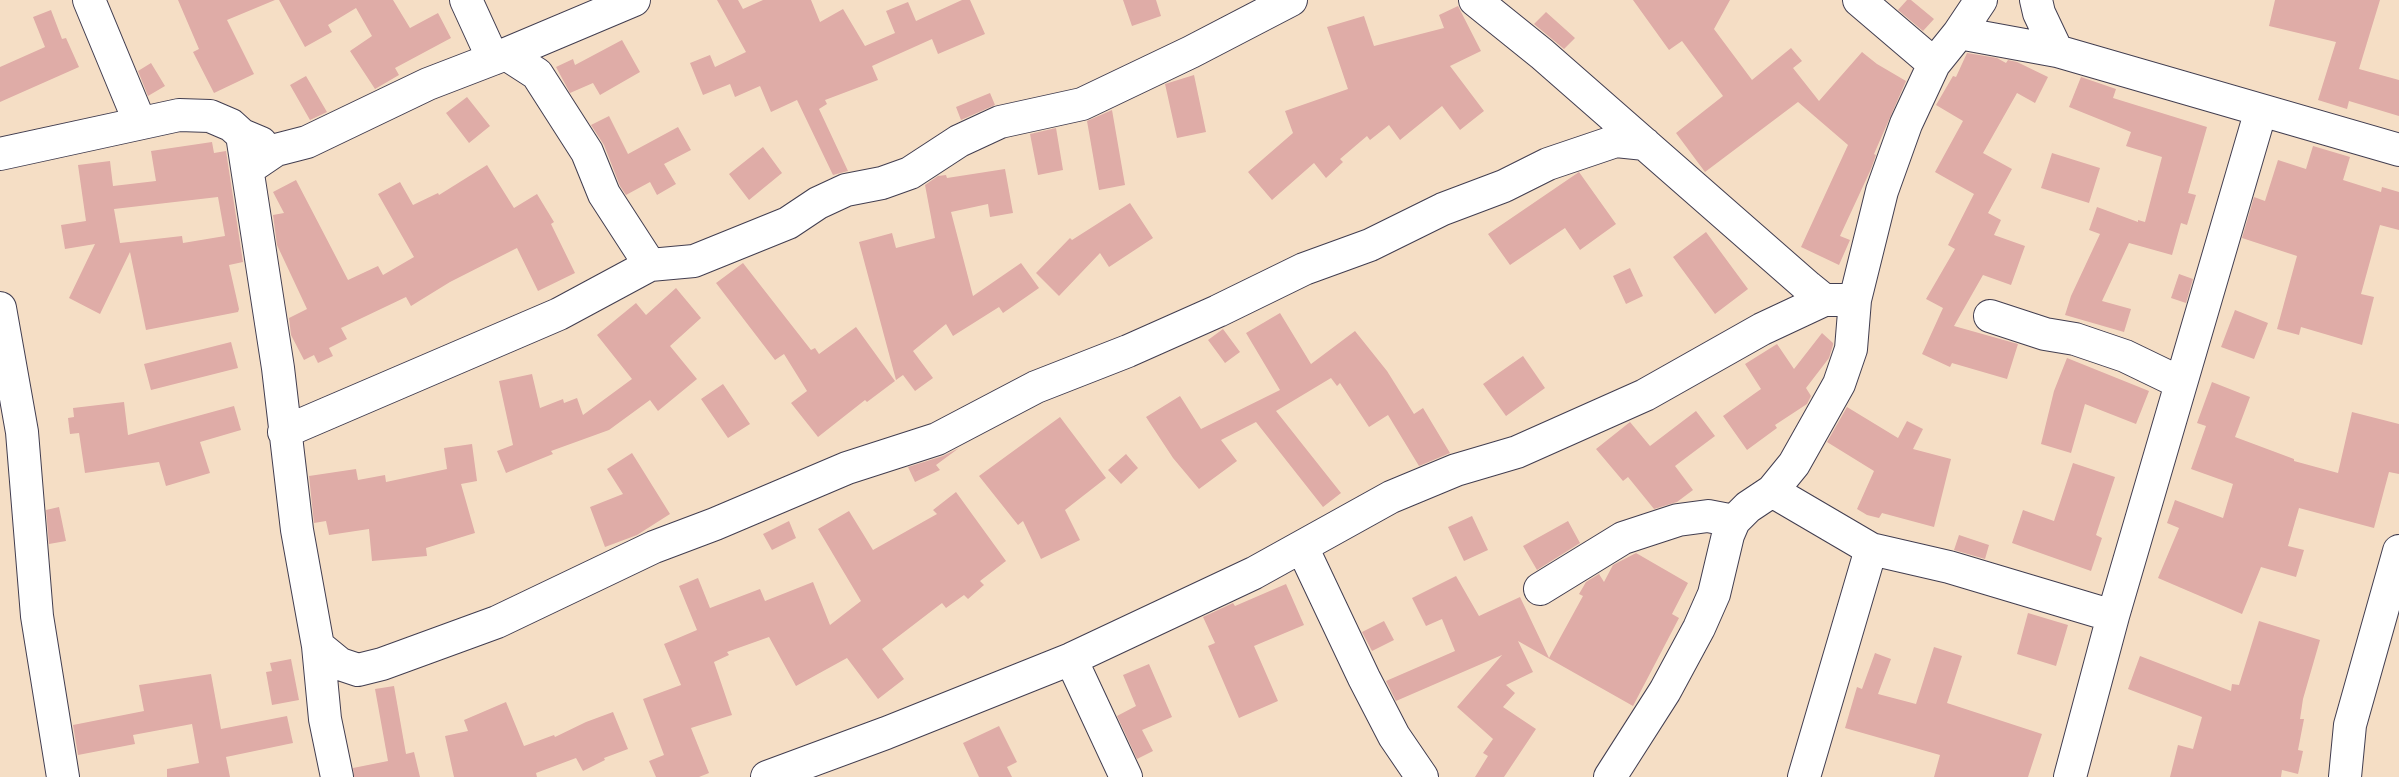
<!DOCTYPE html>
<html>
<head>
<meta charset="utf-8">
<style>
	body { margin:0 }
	canvas { display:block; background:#f5dec5 }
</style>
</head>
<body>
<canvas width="2399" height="777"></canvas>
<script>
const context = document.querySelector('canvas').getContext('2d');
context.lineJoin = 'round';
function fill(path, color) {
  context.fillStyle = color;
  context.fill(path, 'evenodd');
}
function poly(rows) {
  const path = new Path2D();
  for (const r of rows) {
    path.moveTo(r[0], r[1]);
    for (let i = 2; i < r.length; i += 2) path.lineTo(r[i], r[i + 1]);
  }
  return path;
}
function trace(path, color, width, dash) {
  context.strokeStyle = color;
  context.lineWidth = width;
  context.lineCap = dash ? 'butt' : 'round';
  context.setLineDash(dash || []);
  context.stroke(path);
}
fill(poly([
	[178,0,275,0,227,20,254,74,214,93,193,52,199,49],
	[279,0,393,0,410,28,438,13,451,38,395,68,399,75,375,89,350,51,372,36,356,8,328,25,332,32,305,47],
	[717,0,738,0,743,9,763,0,811,0,820,22,843,9,865,46,895,33,886,11,908,2,916,21,962,0,970,0,985,34,938,54,932,39,872,66,878,80,825,100,827,104,819,109,848,171,833,175,797,100,771,112,760,86,735,97,730,84,703,95,690,63,710,55,715,67,746,52],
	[1123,0,1156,0,1161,16,1132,26],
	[1633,0,1730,0,1714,29,1752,80,1791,48,1802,61,1793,68,1819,101,1862,52,1877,64,1906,81,1874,154,1876,155,1871,169,1840,236,1850,240,1839,265,1801,247,1848,145,1798,102,1705,172,1676,133,1723,96,1682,41,1669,50],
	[1907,0,1911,0,1934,19,1923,31,1898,10],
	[2275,0,2380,0,2359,69,2399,80,2399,116,2349,101,2347,109,2318,100,2336,42,2269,26],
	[1458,6,1481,51,1450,66,1484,111,1460,130,1442,106,1400,140,1389,125,1370,140,1367,136,1340,159,1343,162,1326,178,1314,163,1272,200,1248,172,1293,133,1285,111,1348,89,1327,27,1364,16,1374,46,1444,28,1439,15],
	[51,10,62,39,66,38,79,67,0,102,0,67,45,47,33,17],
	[1546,12,1575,38,1564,49,1534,24],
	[622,40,640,72,600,95,593,83,570,93,556,67,573,59,575,65],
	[1967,53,1997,58,2006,63,2008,60,2017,62,2048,77,2035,103,2017,93,1983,153,2012,169,1988,213,2001,220,1994,235,2025,246,2011,285,1983,275,1954,326,2018,344,2007,379,1952,363,1950,367,1922,354,1943,308,1926,299,1955,249,1948,245,1974,194,1935,172,1963,121,1936,105,1953,76,1956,77],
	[151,63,165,86,148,96,138,71],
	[1194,75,1206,132,1177,138,1165,84],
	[306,76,327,112,310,120,290,85],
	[2081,77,2116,89,2113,98,2207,127,2188,193,2196,195,2187,225,2181,223,2172,255,2129,243,2102,301,2131,309,2124,332,2065,315,2071,296,2100,234,2089,230,2097,207,2138,222,2138,220,2145,222,2162,157,2126,146,2131,132,2069,107],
	[990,93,995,105,961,120,956,107],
	[467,97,490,126,469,143,446,113],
	[1112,110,1125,185,1099,190,1087,121],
	[609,116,628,154,678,127,691,150,664,164,676,184,657,195,650,182,626,195,620,186,604,145,591,125],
	[1056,128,1063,170,1038,175,1030,134],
	[212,142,214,153,226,151,243,262,229,265,239,309,238,312,146,330,130,252,100,314,69,298,95,244,65,249,61,225,86,221,78,165,110,161,113,186,156,181,151,151],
	[218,197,225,236,183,243,182,236,120,243,114,209],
	[2313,146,2350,157,2343,180,2381,192,2382,187,2399,192,2399,230,2380,225,2361,294,2374,297,2362,345,2301,327,2299,335,2277,329,2297,256,2242,238,2254,197,2265,201,2278,160,2306,169],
	[763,147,782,173,749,200,729,174],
	[2052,153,2100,168,2089,203,2041,188],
	[487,165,514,208,537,194,554,222,551,224,575,273,538,291,517,248,450,282,411,306,406,297,341,328,347,339,329,348,333,356,318,363,314,355,304,360,291,335,289,318,307,309,277,245,273,215,284,213,273,192,296,180,348,280,378,266,383,275,414,257,378,194,400,182,413,205,438,193,439,195],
	[1005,169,1013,213,990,217,988,204,951,212,973,296,1021,263,1039,288,1003,313,999,307,953,336,946,324,913,351,933,378,915,391,903,375,896,380,859,242,892,233,896,248,935,238,925,185,938,176,946,175,947,178],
	[1579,172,1616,224,1580,250,1565,228,1510,265,1488,234],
	[1130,203,1153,238,1109,267,1100,253,1059,296,1036,273,1070,238,1072,240],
	[1706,232,1748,289,1715,314,1673,257],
	[743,263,811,350,815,348,819,354,856,327,895,381,867,402,865,400,818,437,791,403,807,391,784,354,775,360,716,283],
	[1630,268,1643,296,1626,304,1613,276],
	[2179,274,2193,279,2186,303,2171,298],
	[676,288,701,318,670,346,697,379,658,411,650,400,609,430,551,451,553,454,506,473,497,451,513,445,499,381,532,374,540,408,563,399,564,403,577,398,583,415,632,379,597,335,636,303,646,315],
	[2235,310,2268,323,2254,359,2221,347],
	[1280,313,1311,364,1355,331,1387,371,1414,414,1423,408,1450,453,1419,466,1388,415,1369,427,1340,383,1337,386,1331,378,1276,411,1341,493,1323,507,1256,422,1221,440,1237,461,1199,489,1173,458,1146,417,1180,396,1201,429,1280,390,1246,333],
	[1223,329,1240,352,1225,363,1208,340],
	[1822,333,1833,343,1833,345,1829,358,1806,388,1811,396,1807,404,1775,425,1777,428,1747,450,1723,416,1761,389,1745,364,1777,344,1794,369],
	[231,342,238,368,151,390,144,364],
	[1523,356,1545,388,1506,416,1483,384],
	[2067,358,2149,391,2136,424,2085,404,2071,453,2041,444,2054,391],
	[2212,382,2250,397,2235,437,2294,459,2294,461,2338,473,2352,412,2399,424,2399,474,2389,472,2374,528,2299,508,2288,546,2304,550,2296,577,2261,567,2242,614,2158,578,2179,528,2167,523,2175,500,2223,518,2233,484,2191,469,2206,426,2197,423],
	[723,384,750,424,728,438,701,399],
	[124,402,128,435,234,406,241,430,200,442,210,473,166,486,159,462,85,473,79,433,70,434,68,418,74,417,73,408],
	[1847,407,1898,438,1907,421,1923,429,1913,449,1951,459,1934,527,1882,513,1879,518,1867,515,1857,509,1874,471,1827,442],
	[1696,411,1715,436,1675,466,1693,490,1677,502,1654,509,1628,477,1623,481,1596,449,1630,422,1650,446],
	[1060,417,1106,478,1065,510,1080,540,1041,559,1023,521,1018,525,979,476],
	[472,444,477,481,461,484,475,533,426,548,427,556,372,561,369,529,329,535,326,521,314,523,309,476,356,469,358,480,385,475,386,482,447,469,444,448],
	[959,448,936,465,940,470,915,482,908,467,943,456],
	[632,453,670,514,637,535,605,547,590,507,623,494,607,469],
	[1126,454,1138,468,1121,484,1108,470],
	[2073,463,2115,477,2096,535,2102,538,2091,571,2012,543,2023,510,2054,521],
	[956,492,1006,561,980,581,984,585,968,599,964,595,946,608,942,603,882,649,904,679,878,699,847,658,796,686,769,637,727,652,729,655,714,662,732,715,691,728,709,773,699,777,656,777,649,761,664,755,643,699,681,685,664,644,697,630,679,586,698,578,710,608,760,589,765,601,813,582,830,625,861,601,818,529,849,511,873,550,937,514,933,510],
	[59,507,66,541,49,544,46,510],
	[1472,516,1488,550,1464,561,1448,527],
	[789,521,796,538,772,550,763,534],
	[1568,521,1580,543,1537,570,1523,546],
	[1959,535,1989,545,1985,559,1954,550],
	[1636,553,1688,583,1672,614,1679,618,1633,706,1518,641,1533,672,1506,685,1515,693,1503,707,1536,729,1504,777,1475,777,1488,756,1483,753,1493,739,1457,707,1502,655,1396,701,1386,681,1455,651,1442,619,1426,626,1412,598,1456,576,1479,616,1520,597,1549,658,1583,596,1579,594,1586,582,1599,574,1604,582,1613,565],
	[1286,584,1304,625,1254,646,1278,701,1239,718,1208,646,1215,643,1203,617,1233,603,1235,606],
	[2028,613,2068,625,2056,666,2017,654],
	[1384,621,1394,640,1372,651,1362,632],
	[2259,621,2320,640,2303,699,2300,719,2304,719,2298,750,2303,751,2298,774,2282,770,2281,777,2170,777,2178,745,2193,749,2202,717,2128,689,2140,656,2231,691,2232,684,2239,685],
	[1934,647,1962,656,1947,703,2042,734,2028,777,1934,777,1940,755,1845,728,1857,687,1862,689,1875,653,1891,659,1878,694,1916,704],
	[291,659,299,700,272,705,266,672,272,671,270,663],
	[1149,664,1172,717,1142,730,1153,751,1137,759,1117,716,1136,706,1123,675],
	[211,674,221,729,287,716,293,743,226,757,230,777,167,777,167,769,199,763,192,724,133,735,135,744,78,755,73,725,144,711,139,685],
	[394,686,406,754,414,752,420,777,354,777,353,768,388,761,375,689],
	[506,702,524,746,554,735,555,737,586,722,613,712,628,749,604,758,605,760,583,771,576,758,536,773,537,777,454,777,445,736,468,731,464,720],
	[999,726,1017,762,1007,767,1012,777,979,777,963,743]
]), '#dfaca7');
const minor = poly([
	[89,0,140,123],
	[466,0,493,59],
	[1475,0,1542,54,1808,287,1824,300,1842,300],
	[1859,0,1934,64],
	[2036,0,2039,13,2057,51],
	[1959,33,2057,51,2399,150],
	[506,54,537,74,587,152,604,194,650,265],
	[242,135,278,368,297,530,318,646,325,719,337,777],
	[0,154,179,115,210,116,231,125,242,135,261,143],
	[248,169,276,150,307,142,428,84,506,54,634,0],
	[0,308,22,432,37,616,63,777],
	[1990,316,2045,334,2075,339,2125,356,2181,383],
	[284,432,559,314,650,265,694,261,788,223,818,203,846,190,882,183,910,173,959,141,1000,122,1082,104,1191,52,1291,0],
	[1772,491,1871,549,1949,567,2113,616],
	[1302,547,1364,678,1394,736,1422,777],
	[1540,589,1623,538,1678,520,1708,516,1734,521],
	[318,646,340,664,358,670,382,664,497,622,654,547,715,524,847,468,937,439,1036,387,1128,351,1218,311,1304,269,1370,245,1443,209,1504,186,1548,164,1616,141,1645,144],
	[1071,659,1126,777],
	[767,777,886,733,1071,659,1254,573,1391,497,1456,470,1517,452,1645,395,1762,329,1824,300],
	[1610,777,1665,691,1699,628,1714,594,1728,535,1734,521,1748,507,1772,491,1794,464,1839,384,1851,349,1855,300,1882,191,1906,124,1934,64,1959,33,1981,0],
	[1804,777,1871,549],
	[2070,777,2113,616,2261,110],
	[2345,777,2350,725,2399,551]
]);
trace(minor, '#423e50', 34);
trace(minor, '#fff', 32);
</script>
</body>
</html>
